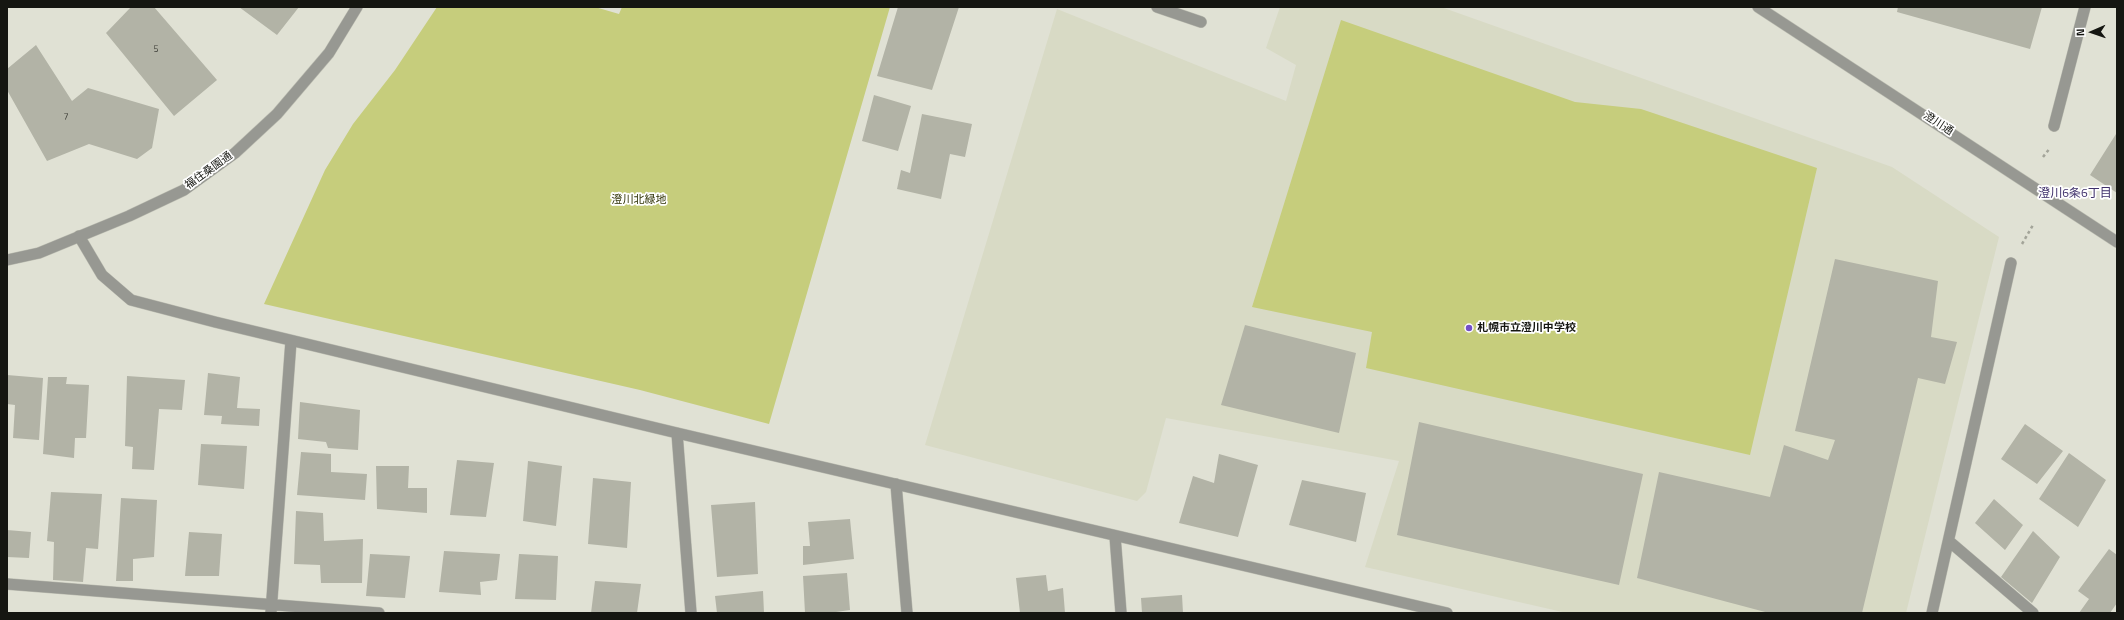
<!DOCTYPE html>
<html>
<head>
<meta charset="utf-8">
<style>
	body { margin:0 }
	#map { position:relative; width:2124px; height:620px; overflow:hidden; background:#e0e1d4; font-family:"Titillium Web",sans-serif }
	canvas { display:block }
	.frame { position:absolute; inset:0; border:8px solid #151611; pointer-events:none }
	.north { position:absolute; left:2072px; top:12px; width:40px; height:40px; -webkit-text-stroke:3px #fff; paint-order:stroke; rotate:268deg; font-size:11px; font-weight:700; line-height:16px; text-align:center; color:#151611 }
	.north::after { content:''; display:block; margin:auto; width:14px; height:18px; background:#151611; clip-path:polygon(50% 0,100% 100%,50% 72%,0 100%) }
</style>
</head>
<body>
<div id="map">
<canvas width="2124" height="620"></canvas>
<div class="frame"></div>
<div class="north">N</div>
</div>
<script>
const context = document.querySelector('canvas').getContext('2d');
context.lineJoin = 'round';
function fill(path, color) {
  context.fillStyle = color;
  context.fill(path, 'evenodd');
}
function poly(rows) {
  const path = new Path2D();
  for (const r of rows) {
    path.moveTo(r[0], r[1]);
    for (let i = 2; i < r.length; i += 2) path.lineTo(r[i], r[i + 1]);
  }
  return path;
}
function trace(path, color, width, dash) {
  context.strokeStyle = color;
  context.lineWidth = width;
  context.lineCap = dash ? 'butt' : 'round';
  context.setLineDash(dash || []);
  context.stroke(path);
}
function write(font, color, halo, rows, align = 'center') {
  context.font = font + ' "Titillium Web","Noto Sans JP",sans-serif';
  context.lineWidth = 3.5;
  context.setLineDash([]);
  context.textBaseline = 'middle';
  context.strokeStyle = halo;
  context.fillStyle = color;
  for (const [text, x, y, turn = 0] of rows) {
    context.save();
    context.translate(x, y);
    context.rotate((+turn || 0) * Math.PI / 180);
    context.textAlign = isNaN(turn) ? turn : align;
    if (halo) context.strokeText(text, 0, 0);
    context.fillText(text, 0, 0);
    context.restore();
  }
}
fill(poly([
	[1280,7,1441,7,1892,167,1999,237,1906,613,1567,613,1365,567,1399,461,1166,418,1146,492,1137,501,925,445,1057,9,1286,101,1296,65,1266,48]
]), '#d8dac5');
fill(poly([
	[437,7,595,7,619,14,622,7,890,7,769,424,640,390,264,304,325,170,353,124,395,70],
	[1341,20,1575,102,1641,109,1817,168,1750,455,1366,368,1372,332,1252,307]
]), '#c6cd7c');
fill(poly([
	[131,7,154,7,217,80,174,116,106,33],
	[239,7,299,7,277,35],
	[898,7,959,7,932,90,877,76],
	[1898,7,2042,7,2030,49,1897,12],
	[36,45,72,101,88,88,159,109,152,148,137,159,89,144,47,161,7,90,7,69],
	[874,95,911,106,898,151,862,141],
	[922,114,972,124,965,157,950,154,941,199,897,189,901,170,910,173],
	[2116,134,2117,135,2117,193,2090,175],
	[1835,259,1938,281,1931,337,1957,342,1945,384,1918,378,1862,613,1769,613,1637,578,1659,472,1770,497,1784,445,1828,460,1835,440,1795,431],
	[1245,325,1356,353,1339,433,1221,405],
	[208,373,240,377,237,408,260,409,259,426,221,424,222,416,204,415],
	[7,375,43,378,39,440,13,438,15,405,7,404],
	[127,376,185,380,182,410,159,409,154,470,132,469,133,447,125,446],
	[48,377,67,377,66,384,89,385,86,438,75,438,74,458,43,454],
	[300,402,360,410,358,450,328,448,326,442,298,439],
	[1419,422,1643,474,1619,585,1397,535],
	[2025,424,2063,451,2037,484,2001,459],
	[201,444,247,446,244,489,198,485],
	[301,452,331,454,331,472,367,474,365,500,297,495],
	[2069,453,2106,480,2078,527,2039,499],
	[1219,454,1258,465,1238,537,1179,523,1193,476,1214,483],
	[457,460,494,463,486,517,450,515],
	[528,461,562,466,556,526,523,521],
	[376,466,409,466,408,488,427,488,427,513,377,509],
	[593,478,631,482,627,548,588,544],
	[1302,480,1366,493,1356,542,1289,525],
	[51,492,102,494,98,549,86,548,83,582,53,580,54,542,47,541],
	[121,498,157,500,154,557,133,559,133,581,116,581],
	[1994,499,2023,525,2005,550,1975,523],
	[755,502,758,574,717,577,711,505],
	[296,511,323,513,324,541,363,539,362,583,321,583,320,565,294,564],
	[850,519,854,559,803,565,803,546,810,546,808,522],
	[7,530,31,532,29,558,7,557],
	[2033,531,2060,557,2032,603,2001,577],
	[189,532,222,534,219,576,185,576],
	[2109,549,2117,555,2117,603,2110,613,2079,613,2089,599,2078,591],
	[444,551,500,554,497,580,480,582,481,595,439,592],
	[370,554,410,556,405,598,366,596],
	[519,554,558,556,556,600,515,599],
	[847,573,850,610,829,613,805,613,803,576],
	[1046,575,1048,591,1063,588,1065,613,1020,613,1016,578],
	[595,581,641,584,637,613,591,613],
	[763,591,764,613,717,613,715,596],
	[1182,595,1183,613,1142,613,1141,598]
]), '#b2b3a6');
const minor = poly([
	[1157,7,1201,22],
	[2054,126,2085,7],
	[79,236,102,275,131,300,215,322,677,433,1447,613],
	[677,433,691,613],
	[896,484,907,613],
	[1115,536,1121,613],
	[1950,542,2033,613],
	[7,584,379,613],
	[271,612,291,341],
	[1932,613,2011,263]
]);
const tertiary = poly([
	[1758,7,2117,242],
	[7,260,39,253,129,216,184,190,235,153,277,114,329,53,357,7]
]);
trace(minor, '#bbbcb1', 12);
trace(tertiary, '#bbbcb1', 12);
trace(poly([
	[2043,157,2050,148],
	[2022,244,2033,225]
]), '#a3a499', 2.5, [3, 3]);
trace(minor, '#979892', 11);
trace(tertiary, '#979892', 11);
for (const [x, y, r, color] of [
	[1469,328,4,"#734fc8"]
]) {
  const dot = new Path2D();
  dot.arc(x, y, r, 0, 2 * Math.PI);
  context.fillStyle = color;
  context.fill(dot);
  trace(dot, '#fff', 1.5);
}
write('9px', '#3c3d36', null, [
	["5",156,50],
	["7",66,118]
]);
write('11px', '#151611', '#fff', [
	["澄川通",1938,124,33],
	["福住桑園通",209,171,-36]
]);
write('11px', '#303307', '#fff', [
	["澄川北緑地",639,200]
]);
write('bold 11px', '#151611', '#fff', [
	["札幌市立澄川中学校",1477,328]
], 'left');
write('12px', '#3e2f6a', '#fff', [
	["澄川6条6丁目",2075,194]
]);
</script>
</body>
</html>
